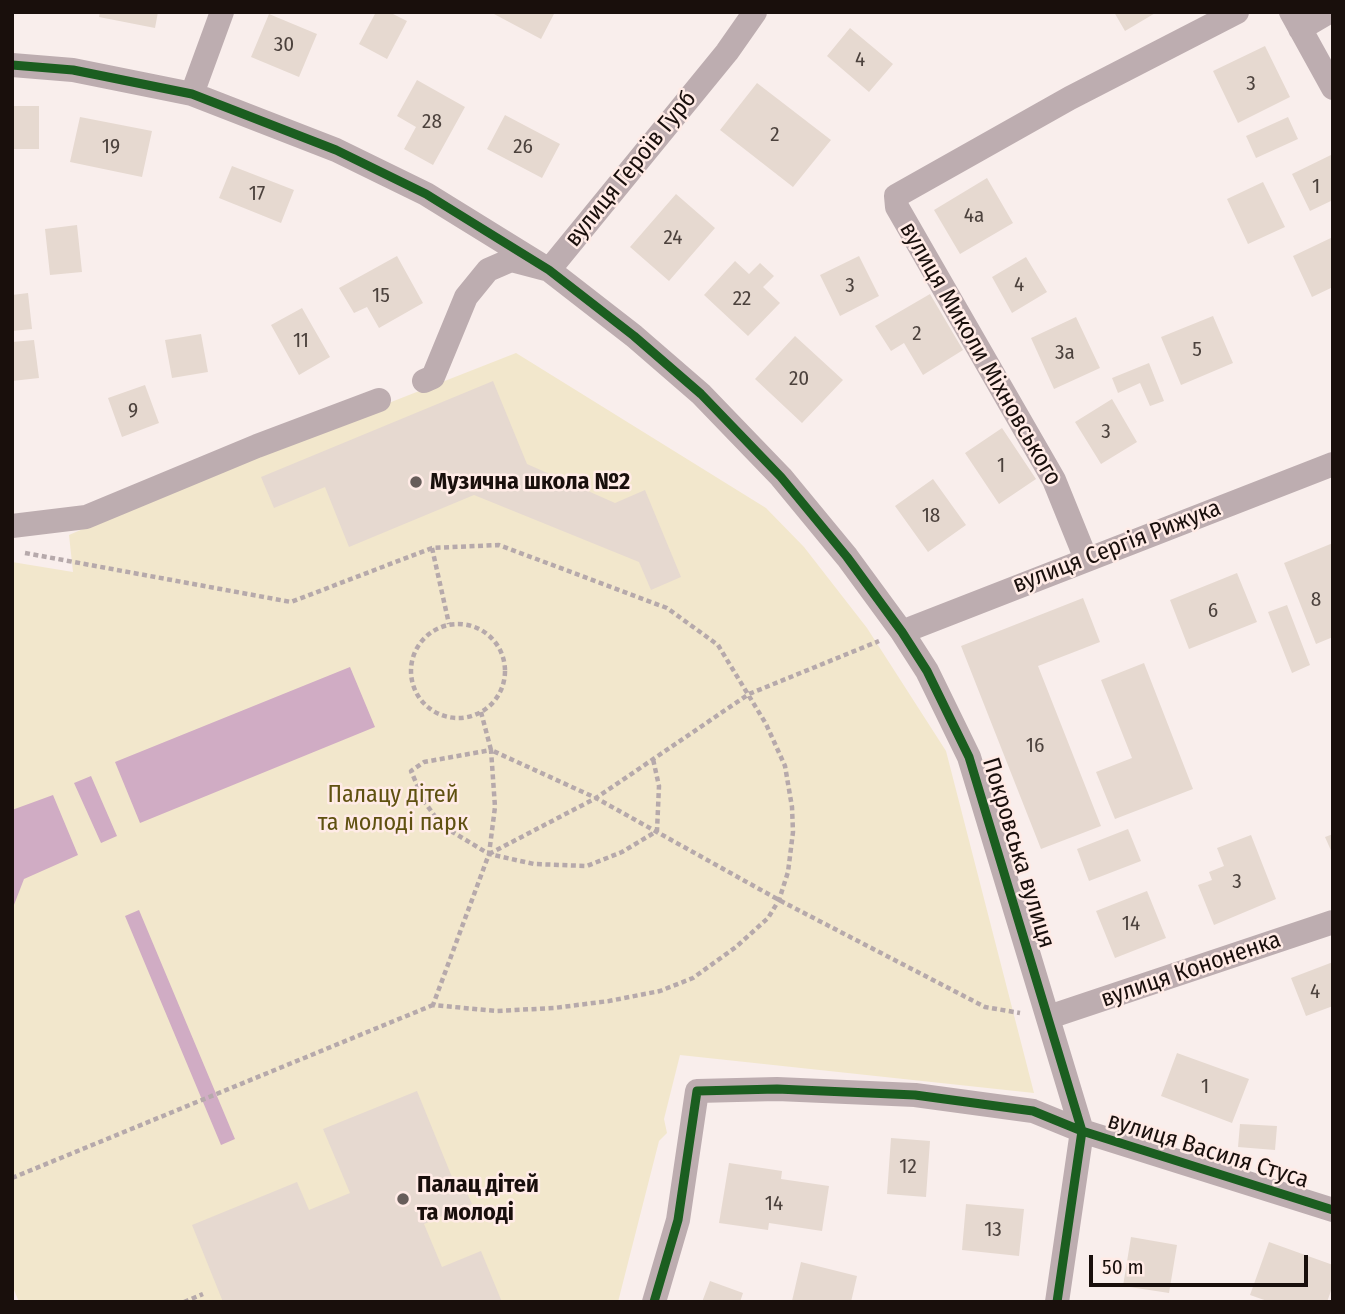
<!DOCTYPE html>
<html>
<head>
<meta charset="utf-8">
<style>
	body { margin:0 }
	#map { position:relative; width:1345px; height:1314px; overflow:hidden; background:#f9eeec; font-family:"Fira Sans Condensed",sans-serif }
	canvas { display:block }
	.frame { position:absolute; inset:0; border:14px solid #190f0c; pointer-events:none }
	.scale { position:absolute; left:1089px; top:1255px; width:219px; height:32px; box-sizing:border-box; border:4px solid #190f0c; border-top:0; padding-left:9px; font-size:21px; line-height:24px; white-space:nowrap; color:#190f0c; -webkit-text-stroke:5px #ffebe6; paint-order:stroke }
</style>
</head>
<body>
<div id="map">
<canvas width="1345" height="1314"></canvas>
<div class="frame"></div>
<div class="scale">50 m</div>
</div>
<script>
const context = document.querySelector('canvas').getContext('2d');
context.lineJoin = 'round';
function fill(path, color) {
  context.fillStyle = color;
  context.fill(path, 'evenodd');
}
function poly(rows) {
  const path = new Path2D();
  for (const r of rows) {
    if (r.length === 3) {
      path.moveTo(r[0] + r[2], r[1]);
      path.arc(r[0], r[1], r[2], 0, 2 * Math.PI);
      continue;
    }
    path.moveTo(r[0], r[1]);
    for (let i = 2; i < r.length; i += 2) path.lineTo(r[i], r[i + 1]);
  }
  return path;
}
function trace(path, color, width, dash) {
  context.strokeStyle = color;
  context.lineWidth = width;
  context.lineCap = dash ? 'butt' : 'round';
  context.setLineDash(dash || []);
  context.stroke(path);
}
function write(font, color, halo, rows, align = 'center') {
  context.font = font + ' "Fira Sans Condensed",sans-serif';
  context.lineWidth = 5;
  context.setLineDash([]);
  context.textBaseline = 'middle';
  context.strokeStyle = halo;
  context.fillStyle = color;
  for (const [text, x, y, turn = 0] of rows) {
    context.save();
    context.translate(x, y);
    context.rotate((+turn || 0) * Math.PI / 180);
    context.textAlign = isNaN(turn) ? turn : align;
    if (halo) context.strokeText(text, 0, 0);
    context.fillText(text, 0, 0);
    context.restore();
  }
}
fill(poly([
	[516,353,766,508,804,547,867,628,946,751,1034,1093,680,1055,664,1119,667,1133,659,1141,618,1302,19,1302,12,1285,12,562,73,572,69,535,218,470]
]), '#f2e7cc');
fill(poly([
	[350,667,375,727,140,823,115,762],
	[91,776,117,836,101,843,74,783],
	[53,795,78,855,24,879,12,910,12,810],
	[139,910,235,1139,221,1145,125,916]
]), '#d0acc4');
fill(poly([
	[100,12,158,12,155,28,99,17],
	[376,12,389,12,407,21,387,59,359,44],
	[495,12,555,12,541,39,494,14],
	[1114,12,1157,12,1125,31],
	[269,14,317,34,299,77,251,57],
	[850,28,893,64,869,92,827,56],
	[1265,46,1290,97,1238,123,1213,71],
	[417,80,465,107,433,165,404,149,416,127,397,116],
	[757,83,831,140,793,187,720,130],
	[12,106,39,106,39,149,12,149],
	[505,115,560,144,542,178,487,149],
	[80,117,152,131,142,177,70,162],
	[1288,117,1298,139,1256,158,1246,136],
	[1333,154,1333,200,1310,211,1292,174],
	[232,166,294,190,281,223,219,198],
	[987,178,1013,223,960,254,934,210],
	[1263,182,1285,227,1248,244,1227,199],
	[676,194,715,228,669,281,630,247],
	[77,225,82,272,50,275,45,229],
	[1333,237,1333,287,1312,297,1293,256],
	[397,256,423,303,379,328,367,307,354,313,339,288],
	[859,256,879,296,840,316,820,275],
	[1026,257,1047,292,1012,313,992,277],
	[735,261,749,274,760,263,774,276,763,287,780,303,748,336,704,295],
	[28,293,32,329,12,331,12,295],
	[930,294,963,350,923,375,904,343,891,351,875,326],
	[302,308,330,357,299,375,271,325],
	[1213,316,1233,363,1181,385,1161,337],
	[1076,317,1100,368,1054,389,1031,338],
	[201,334,208,372,172,378,165,340],
	[795,336,843,380,802,423,755,379],
	[34,340,39,378,12,381,12,342],
	[1149,363,1164,401,1150,406,1140,383,1118,393,1112,378],
	[493,381,527,464,615,503,645,490,681,577,651,590,639,562,474,495,349,547,325,487,274,508,261,477],
	[145,385,159,423,122,437,108,398],
	[1112,399,1137,442,1101,464,1075,422],
	[1002,428,1036,479,999,504,965,453],
	[933,479,966,525,928,552,895,506],
	[1333,543,1333,637,1316,644,1284,563],
	[1237,573,1257,622,1189,649,1170,600],
	[1083,598,1100,642,1038,666,1101,826,1041,849,961,646],
	[1287,605,1310,665,1292,673,1268,612],
	[1144,663,1193,789,1115,819,1096,772,1132,758,1101,680],
	[1128,829,1141,861,1089,881,1077,849],
	[1333,834,1333,855,1325,837],
	[1251,835,1276,899,1214,925,1198,885,1212,880,1209,872,1224,866,1217,848],
	[1147,891,1166,938,1115,958,1096,911],
	[1333,962,1333,1006,1306,1016,1291,978],
	[1177,1053,1249,1079,1232,1123,1161,1096],
	[417,1091,454,1182,461,1179,472,1204,424,1224,442,1267,481,1251,502,1302,223,1302,192,1225,297,1182,309,1210,350,1193,323,1129],
	[1240,1124,1277,1126,1275,1150,1238,1147],
	[891,1138,930,1141,926,1197,887,1194],
	[729,1163,782,1171,781,1179,829,1186,822,1231,769,1223,768,1230,719,1223],
	[966,1204,1024,1209,1019,1256,962,1250],
	[1131,1237,1177,1245,1169,1293,1123,1286],
	[1269,1242,1333,1265,1333,1285,1327,1302,1270,1302,1250,1295],
	[801,1262,857,1276,851,1302,792,1301],
	[710,1281,743,1293,740,1302,702,1302]
]), '#e6d9d0');
trace(poly([
	[432,548,449,624],
	[25,553,291,602,432,548,499,545,667,608,718,645,766,724,785,766,792,807,793,832,788,872,779,900,768,918,736,947,693,978,660,991,609,1001,554,1008,496,1011,433,1005,489,854,495,807,491,750,424,762,411,771,424,801,441,825,489,854,534,864,587,866,622,852,657,831,659,786,653,759],
	[458,671,47],
	[481,712,491,750,596,798,779,900,985,1007,1020,1013],
	[489,854,596,798,749,694,879,641],
	[12,1178,433,1005],
	[184,1302,203,1294]
]), '#b6a9ab', 4.5, [5, 3.5]);
trace(poly([
	[1291,12,1333,88],
	[1300,29,1329,12],
	[12,65,73,70,192,94,336,150,426,194,549,270,634,336,701,394,781,477,847,557,902,632,927,671,969,757,1082,1131,1057,1302],
	[192,94,222,12],
	[424,381,433,377,466,297,488,270,511,260,549,270,727,52,755,12],
	[12,526,86,517,257,446,379,400],
	[1086,559,1054,480,897,207,896,196,1070,98,1237,12],
	[902,632,1333,464],
	[1049,1017,1333,922],
	[654,1302,678,1220,697,1091,777,1089,915,1095,1033,1111,1082,1131,1333,1210]
]), '#bdadb0', 24);
trace(poly([
	[12,65,73,70,192,94,336,150,426,194,549,270,634,336,701,394,781,477,847,557,902,632,927,671,969,757,1082,1131,1057,1302],
	[654,1302,678,1220,697,1091,777,1089,915,1095,1033,1111,1082,1131,1333,1210]
]), '#1b5e20', 9);
for (const [x, y, r, color] of [
	[416,482,7,"#675d5a"],
	[403,1199,7,"#675d5a"]
]) {
  const dot = new Path2D();
  dot.arc(x, y, r, 0, 2 * Math.PI);
  context.fillStyle = color;
  context.fill(dot);
  trace(dot, '#ffebe6', 2.5);
}
write('21px', '#4c423d', null, [
	["30",284,45],
	["4",860,60],
	["3",1251,84],
	["28",432,122],
	["2",775,135],
	["19",111,147],
	["26",523,147],
	["1",1316,187],
	["17",257,194],
	["4а",974,216],
	["24",673,238],
	["4",1019,285],
	["3",850,286],
	["15",381,296],
	["22",742,299],
	["2",917,334],
	["11",301,341],
	["5",1197,350],
	["3а",1065,353],
	["20",799,379],
	["9",133,411],
	["3",1106,432],
	["1",1001,466],
	["18",931,516],
	["8",1316,600],
	["6",1213,611],
	["16",1035,746],
	["3",1237,882],
	["14",1131,924],
	["4",1315,992],
	["1",1205,1087],
	["12",908,1167],
	["14",774,1204],
	["13",993,1230]
]);
write('24px', '#190f0c', '#ffebe6', [
	["вулиця Героїв Гурб",631,169,-51],
	["вулиця Миколи Міхновського",980,354,60],
	["вулиця Сергія Рижука",1117,547,-21],
	["Покровська вулиця",1018,853,73],
	["вулиця Кононенка",1191,970,-19],
	["вулиця Василя Стуса",1208,1151,17]
]);
write('bold 24px', '#190f0c', '#ffebe6', [
	["Музична школа №2",430,482],
	["Палац дітей",417,1185],
	["та молоді",417,1213]
], 'left');
write('24px', '#5f5110', '#ffebe6', [
	["Палацу дітей",393,795],
	["та молоді парк",393,823]
]);
</script>
</body>
</html>
